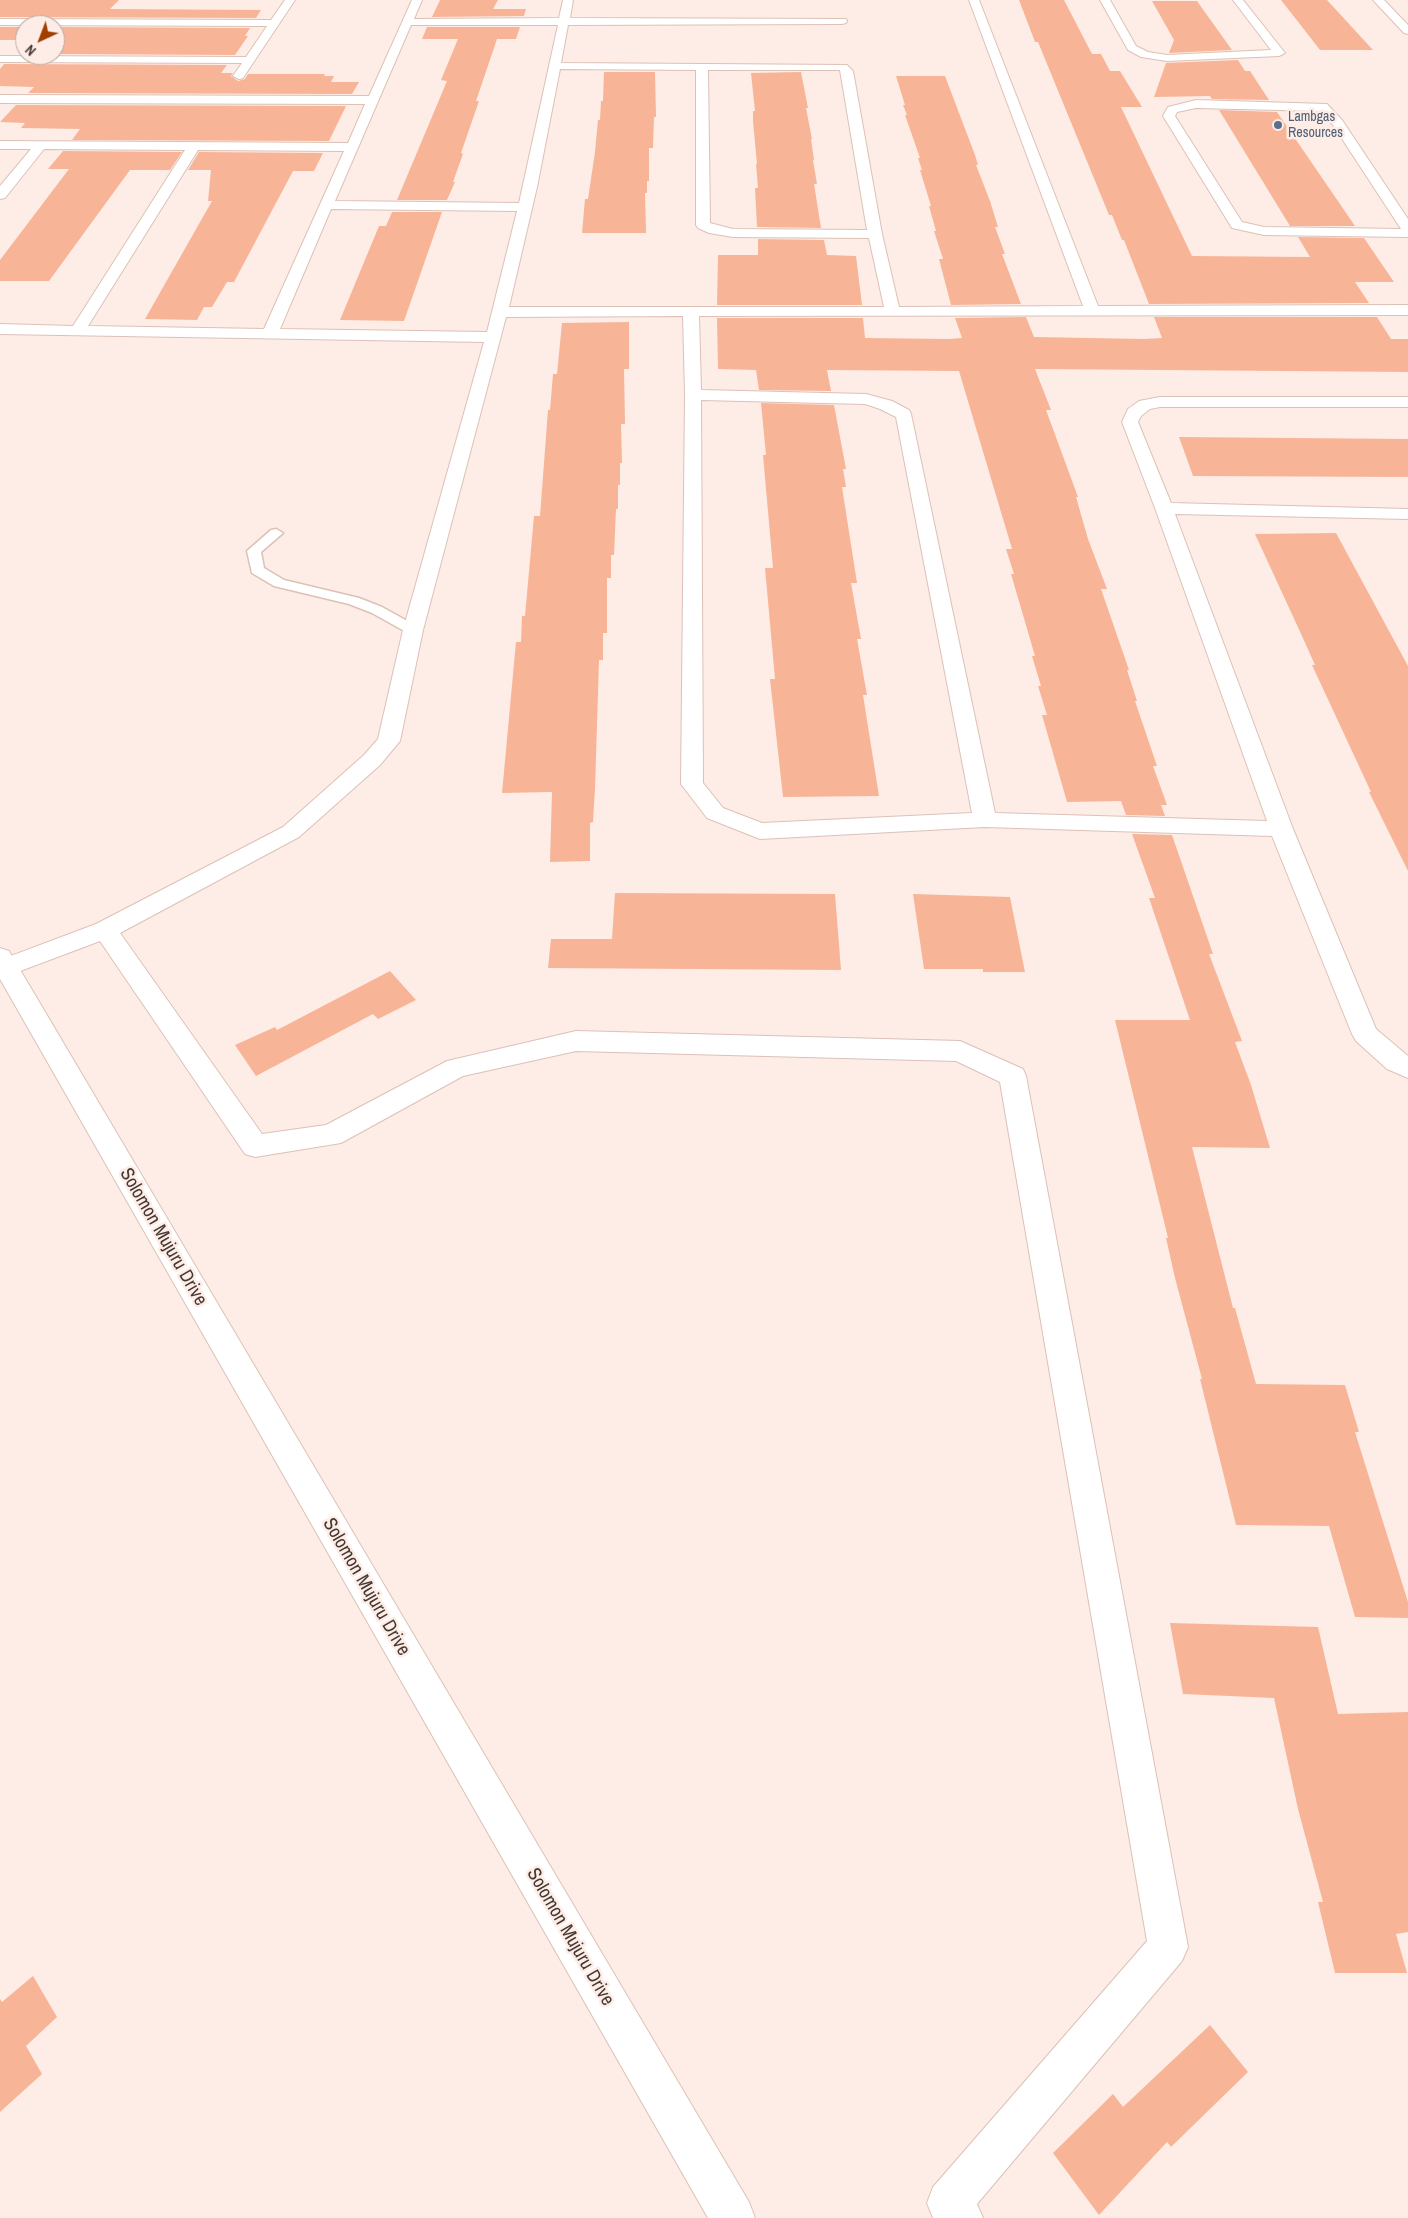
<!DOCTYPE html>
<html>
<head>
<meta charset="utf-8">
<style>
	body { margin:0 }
	#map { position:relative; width:1408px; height:2218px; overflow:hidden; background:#feede6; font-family:"Archivo Narrow",sans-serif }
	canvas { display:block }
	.north { position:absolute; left:15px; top:15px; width:50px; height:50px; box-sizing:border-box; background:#feede6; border:1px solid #b3a59f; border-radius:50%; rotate:223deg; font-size:14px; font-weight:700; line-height:20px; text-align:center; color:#433834 }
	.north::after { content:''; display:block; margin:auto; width:18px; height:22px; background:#a13f00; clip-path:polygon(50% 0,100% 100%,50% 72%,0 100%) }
</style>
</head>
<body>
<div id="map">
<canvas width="1408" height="2218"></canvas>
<div class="north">N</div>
</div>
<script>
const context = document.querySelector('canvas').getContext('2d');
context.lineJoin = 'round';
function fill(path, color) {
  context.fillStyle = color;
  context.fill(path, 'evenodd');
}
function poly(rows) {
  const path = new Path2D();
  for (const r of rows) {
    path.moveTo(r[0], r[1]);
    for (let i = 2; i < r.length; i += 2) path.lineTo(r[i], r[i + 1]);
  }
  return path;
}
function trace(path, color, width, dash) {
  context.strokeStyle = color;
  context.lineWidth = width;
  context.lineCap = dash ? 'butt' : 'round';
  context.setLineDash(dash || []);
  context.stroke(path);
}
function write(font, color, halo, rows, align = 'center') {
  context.font = font + ' "Archivo Narrow",sans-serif';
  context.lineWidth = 5;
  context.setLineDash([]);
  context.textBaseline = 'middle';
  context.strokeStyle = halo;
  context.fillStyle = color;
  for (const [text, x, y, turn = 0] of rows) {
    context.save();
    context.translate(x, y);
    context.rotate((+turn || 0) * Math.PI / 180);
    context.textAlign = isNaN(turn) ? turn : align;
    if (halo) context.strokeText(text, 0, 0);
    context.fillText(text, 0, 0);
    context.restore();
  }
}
fill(poly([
	[0,0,119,0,110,9,261,10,256,18,0,17],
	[440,0,498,0,493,9,526,9,524,16,432,17],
	[1019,0,1064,0,1092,54,1101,54,1110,71,1120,71,1142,107,1121,107,1192,256,1310,257,1298,237,1364,238,1394,282,1355,282,1369,303,1149,304,1124,240,1122,240,1112,215,1109,215,1038,42,1035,42],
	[1281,0,1327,0,1373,50,1320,50],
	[1152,1,1197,1,1232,50,1169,53,1174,40],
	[0,27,25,27,25,40,0,40],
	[55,27,250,28,245,36,248,36,235,55,55,54],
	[427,27,520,27,516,39,497,39,476,101,479,101,461,153,463,154,453,182,455,182,447,200,397,200,447,81,441,80,458,39,422,39],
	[1238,60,1245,71,1250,71,1269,100,1212,99,1210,96,1154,97,1166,63],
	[4,64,227,65,221,73,233,73,231,76,238,81,245,79,248,74,325,74,324,76,334,76,331,82,359,82,352,94,28,93,34,87,0,86,0,69],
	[604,72,655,72,656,117,654,117,653,148,649,148,649,181,647,181,647,193,645,193,646,233,582,233,585,199,588,199,595,152,598,120,600,120,601,101,603,101],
	[801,72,808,108,806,108,812,139,811,139,814,160,813,160,817,184,814,184,821,228,757,227,755,188,758,188,756,164,757,164,753,121,753,111,755,111,751,73],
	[896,76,945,76,975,155,978,165,976,165,990,201,998,227,995,227,1005,254,1002,254,1021,304,951,305,939,259,943,259,934,231,936,231,929,206,931,206,920,170,922,170,918,158,920,158,905,115,907,115,903,105,905,105],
	[16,105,346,106,329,141,72,140,80,129,21,128,25,123,0,122],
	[1219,110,1277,112,1355,226,1290,226],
	[63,151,182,152,170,170,130,170,49,281,0,281,0,260,69,169,48,169],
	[199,152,323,153,314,171,293,171,234,282,227,282,212,307,204,307,197,320,145,319,212,201,208,201,211,170,188,170],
	[392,212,442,212,404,321,340,320,379,226,386,226],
	[758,239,824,240,827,255,856,256,862,305,717,305,718,255,758,255],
	[1026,317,1034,337,1144,339,1162,338,1154,317,1377,317,1391,339,1408,339,1408,372,1035,369,1051,410,1046,410,1078,497,1076,497,1088,539,1107,589,1101,589,1129,670,1127,670,1137,701,1135,701,1157,766,1153,766,1167,805,1161,805,1165,816,1126,815,1121,801,1067,802,1042,715,1047,715,1038,686,1041,686,1032,656,1035,656,1011,574,1014,574,1006,549,1012,549,959,371,827,370,831,391,759,390,756,370,718,369,717,318,863,318,865,338,949,339,962,338,955,318],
	[629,322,629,369,624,369,625,424,621,424,622,463,620,463,620,485,618,485,618,509,616,509,614,555,611,555,611,578,607,578,607,633,603,633,603,660,599,660,595,789,593,822,590,823,590,861,550,862,552,792,502,793,516,642,521,642,522,616,525,616,534,516,540,516,548,410,550,410,553,374,557,374,562,323],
	[761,403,834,405,846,469,843,469,846,487,842,487,857,583,851,583,861,639,857,639,867,695,863,695,879,796,783,797,770,679,775,679,765,568,773,568,763,455,766,455],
	[1179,437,1408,439,1408,477,1193,476],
	[1336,533,1408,666,1408,871,1369,792,1371,792,1312,665,1315,665,1302,636,1255,534],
	[1132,834,1172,835,1213,954,1209,954,1242,1041,1235,1042,1251,1085,1270,1148,1192,1147,1233,1308,1235,1308,1256,1384,1345,1385,1359,1432,1355,1432,1408,1602,1408,1618,1355,1617,1329,1526,1236,1525,1200,1379,1202,1379,1175,1278,1166,1238,1168,1238,1115,1020,1190,1020,1149,898,1155,898],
	[615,893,835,894,841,970,548,968,551,939,612,939],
	[913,894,1010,897,1025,972,983,972,983,969,924,969],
	[390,971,416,1000,378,1019,373,1014,256,1076,235,1045,275,1027,277,1030],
	[1170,1623,1318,1627,1338,1714,1408,1712,1408,1932,1396,1934,1407,1973,1335,1973,1318,1902,1323,1902,1298,1809,1274,1698,1183,1694],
	[33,1976,57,2017,26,2046,42,2074,0,2112,0,1999,2,2002],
	[1210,2025,1248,2072,1171,2147,1167,2142,1099,2215,1053,2153,1113,2094,1123,2107]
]), '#f8b497');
const service = poly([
	[276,529,283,533,261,552,264,568,284,580,359,598,382,607,418,627,421,630,418,633,408,633,372,613,349,604,274,586,252,573,247,551,271,530,276,529]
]);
const minor = poly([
	[285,0,295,0,243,78,239,79,233,76,242,63,0,62,0,56,246,57,267,26,0,25,0,19,271,20,285,0],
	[412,0,422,0,414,19,559,18,563,0,573,0,570,18,846,19,847,21,846,23,842,24,568,25,561,63,847,65,853,71,882,234,899,307,1083,306,969,0,979,0,1098,306,1408,305,1408,315,699,316,701,390,866,394,892,401,909,410,911,414,995,813,1267,821,1155,508,1122,422,1128,409,1139,401,1160,397,1408,397,1408,407,1160,407,1150,409,1141,416,1138,422,1171,503,1408,509,1408,519,1175,514,1293,829,1376,1029,1408,1056,1408,1078,1387,1069,1356,1041,1352,1034,1272,836,985,827,760,839,707,818,681,784,685,395,683,316,506,317,423,630,400,741,380,765,299,837,120,933,262,1134,326,1125,447,1061,576,1031,960,1041,1023,1069,1026,1076,1188,1947,1182,1961,977,2204,983,2218,933,2218,927,2203,933,2187,1147,1941,1000,1082,956,1061,576,1051,463,1076,341,1143,255,1157,245,1154,100,941,15,973,6,976,0,974,0,960,96,924,283,827,364,755,378,739,403,630,484,342,0,334,0,324,73,326,185,150,44,149,5,198,0,199,0,186,31,149,0,149,0,141,348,143,365,104,0,103,0,95,369,96,412,0],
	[411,25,558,25,519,203,335,201,411,25],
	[560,69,696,70,696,225,698,228,709,233,733,237,869,238,884,307,509,307,537,187,560,69],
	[708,70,840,70,867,230,733,229,710,223,708,70],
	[198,150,344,151,264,329,88,326,198,150],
	[331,209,517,211,487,332,280,329,331,209],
	[701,400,865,404,880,409,896,417,972,813,762,823,723,808,703,783,701,400],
	[1100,0,1110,0,1136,46,1148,52,1167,55,1271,50,1233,0,1243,0,1285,53,1279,56,1167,61,1141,57,1128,50,1100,0],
	[1373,0,1384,0,1408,25,1408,34,1404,33,1373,0],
	[1196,100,1327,104,1342,120,1408,219,1408,237,1264,235,1232,228,1163,116,1168,107,1196,100],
	[1196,108,1320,111,1333,125,1401,229,1264,227,1242,222,1175,116,1177,112,1196,108]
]);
const tertiary = poly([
	[0,948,9,951,749,2202,755,2218,708,2218,0,979,0,948]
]);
trace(service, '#dcc1b6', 3);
trace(minor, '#dcc1b6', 2);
trace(tertiary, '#dcc1b6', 2);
fill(service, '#fff');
fill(minor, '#fff');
fill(tertiary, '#fff');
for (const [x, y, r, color] of [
	[1278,125,5,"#5c6f8a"]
]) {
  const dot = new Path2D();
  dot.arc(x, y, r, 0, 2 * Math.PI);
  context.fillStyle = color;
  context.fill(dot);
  trace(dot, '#feede6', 2);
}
write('14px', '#4e5e75', '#feede6', [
	["Lambgas",1288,117],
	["Resources",1288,133]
], 'left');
write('19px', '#433834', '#feede6', [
	["Solomon Mujuru Drive",163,1237,60],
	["Solomon Mujuru Drive",366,1587,60],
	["Solomon Mujuru Drive",570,1937,60]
]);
</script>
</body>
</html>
